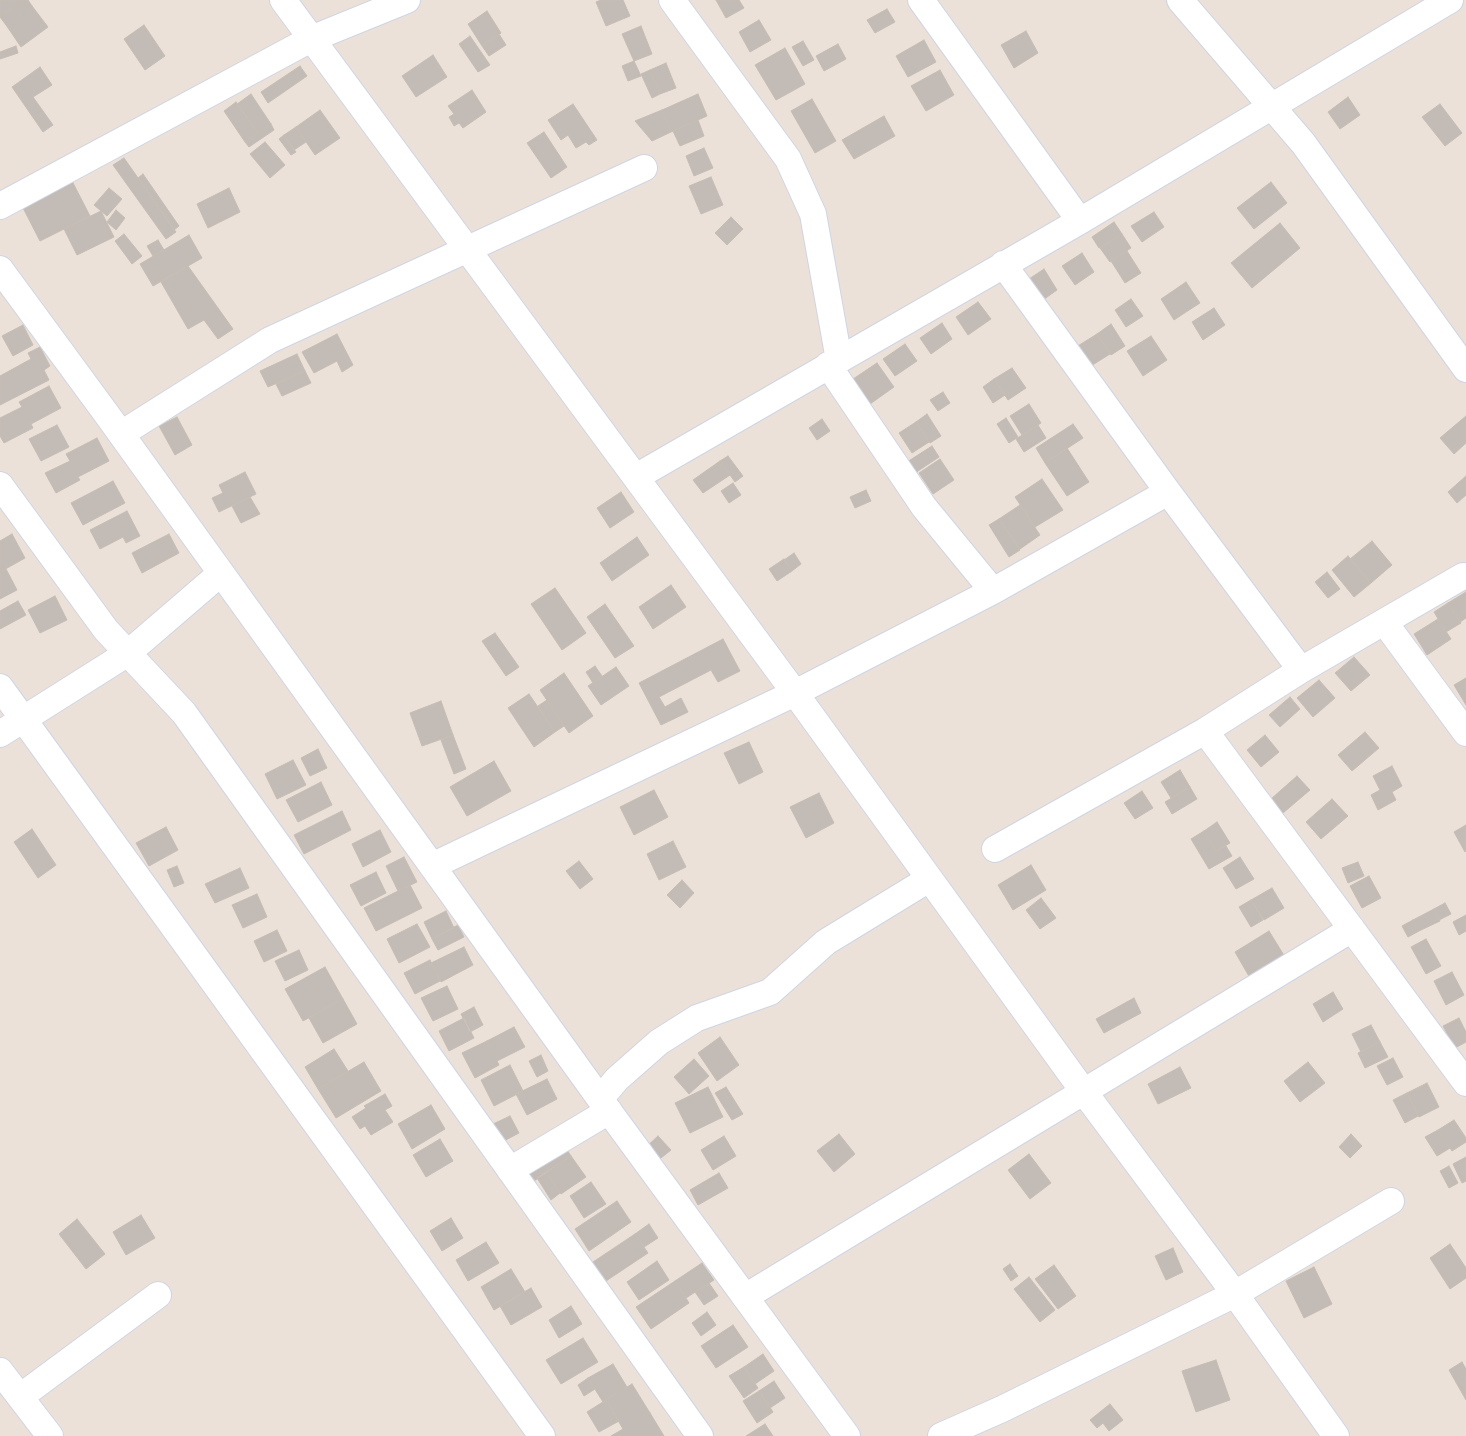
<!DOCTYPE html>
<html>
<head>
<meta charset="utf-8">
<style>
	body { margin:0 }
	canvas { display:block; background:#ebe1d9 }
</style>
</head>
<body>
<canvas width="1466" height="1436"></canvas>
<script>
const context = document.querySelector('canvas').getContext('2d');
context.lineJoin = 'round';
function fill(path, color) {
  context.fillStyle = color;
  context.fill(path, 'evenodd');
}
function poly(rows) {
  const path = new Path2D();
  for (const r of rows) {
    path.moveTo(r[0], r[1]);
    for (let i = 2; i < r.length; i += 2) path.lineTo(r[i], r[i + 1]);
  }
  return path;
}
function trace(path, color, width, dash) {
  context.strokeStyle = color;
  context.lineWidth = width;
  context.lineCap = dash ? 'butt' : 'round';
  context.setLineDash(dash || []);
  context.stroke(path);
}
const building = poly([
	[0,0,23,0,0,17,0,0],
	[23,0,28,0,32,6,6,25,0,17,23,0],
	[601,0,623,0,630,16,606,26,596,2,601,0],
	[716,0,739,0,744,8,726,18,716,0],
	[32,6,48,27,21,47,6,25,32,6],
	[887,9,895,22,875,33,867,20,887,9],
	[487,11,501,33,482,46,468,24,487,11],
	[759,20,771,40,750,52,739,32,759,20],
	[144,25,165,56,145,70,124,39,144,25],
	[641,26,652,54,634,61,622,34,641,26],
	[1026,31,1038,53,1014,68,1001,45,1026,31],
	[499,34,506,45,489,56,482,46,499,34],
	[470,36,490,65,478,72,459,44,470,36],
	[924,40,936,62,908,77,896,56,924,40],
	[803,41,814,60,803,66,792,47,803,41],
	[838,44,846,59,824,71,816,56,838,44],
	[16,46,18,53,0,59,0,52,16,46],
	[785,48,805,84,776,100,755,65,785,48],
	[433,55,447,77,416,97,402,76,433,55],
	[634,61,641,76,628,81,622,66,634,61],
	[666,63,676,88,660,94,650,70,666,63],
	[300,66,307,76,268,103,261,92,300,66],
	[40,67,52,85,33,97,53,125,43,132,12,87,40,67],
	[650,70,660,94,652,98,641,74,650,70],
	[940,70,954,95,926,111,911,86,940,70],
	[472,90,486,112,463,128,459,123,454,126,449,117,454,114,448,106,472,90],
	[251,94,271,124,258,133,237,104,251,94],
	[698,94,707,116,671,132,662,110,698,94],
	[1348,97,1360,115,1340,129,1328,112,1348,97],
	[812,99,836,141,815,153,791,111,812,99],
	[236,102,258,133,245,142,224,111,236,102],
	[573,104,597,140,589,145,586,142,576,148,568,135,561,140,548,120,573,104],
	[1440,104,1462,133,1445,146,1422,117,1440,104],
	[320,110,340,138,315,155,296,127,320,110],
	[662,110,671,132,652,141,635,121,662,110],
	[884,116,895,136,854,159,842,140,884,116],
	[698,120,704,136,680,146,673,131,698,120],
	[271,124,274,130,249,147,245,142,271,124],
	[296,127,306,142,294,150,284,135,296,127],
	[544,132,567,167,551,178,527,143,544,132],
	[284,135,296,152,291,155,279,139,284,135],
	[265,142,285,165,270,178,250,154,265,142],
	[704,148,713,168,694,176,686,156,704,148],
	[124,158,176,232,166,239,113,165,124,158],
	[143,174,179,226,174,230,138,178,143,174],
	[711,177,723,205,701,214,689,186,711,177],
	[71,179,90,216,40,241,21,204,71,179],
	[1271,182,1287,203,1254,229,1237,208,1271,182],
	[109,188,122,199,107,216,94,205,109,188],
	[229,188,240,212,208,228,197,204,229,188],
	[116,210,125,218,116,230,107,222,116,210],
	[101,211,114,237,77,255,64,229,101,211],
	[1154,212,1164,227,1142,242,1131,226,1154,212],
	[731,217,743,229,727,245,715,233,731,217],
	[1114,222,1122,234,1099,248,1092,237,1114,222],
	[1280,223,1300,248,1252,288,1231,263,1280,223],
	[124,234,142,256,132,264,115,241,124,234],
	[1122,234,1131,248,1110,262,1100,248,1122,234],
	[189,235,202,258,153,286,140,264,189,235],
	[158,240,164,250,153,256,147,246,158,240],
	[1127,251,1141,273,1125,283,1111,261,1127,251],
	[1082,253,1094,272,1075,285,1062,266,1082,253],
	[188,266,233,329,218,339,204,320,188,329,161,282,188,266],
	[1044,269,1057,290,1040,302,1026,281,1044,269],
	[1186,282,1200,303,1183,314,1170,293,1186,282],
	[1170,293,1183,314,1174,320,1161,299,1170,293],
	[1131,299,1143,316,1126,327,1115,310,1131,299],
	[978,302,991,319,968,335,956,317,978,302],
	[1214,308,1225,325,1203,340,1192,322,1214,308],
	[942,323,952,339,931,354,920,338,942,323],
	[1111,324,1125,346,1111,355,1097,334,1111,324],
	[23,325,33,345,13,356,2,336,23,325],
	[337,334,353,365,342,372,337,361,314,373,302,352,337,334],
	[1097,334,1110,354,1086,369,1073,349,1097,334],
	[1151,336,1167,360,1143,376,1127,351,1151,336],
	[905,344,917,361,895,376,883,359,905,344],
	[40,347,50,366,44,370,49,380,0,405,0,376,31,359,28,353,40,347],
	[297,354,305,371,268,387,260,371,297,354],
	[877,363,894,387,870,404,853,379,877,363],
	[1012,368,1026,388,1008,400,994,379,1012,368],
	[305,371,311,383,282,396,276,384,305,371],
	[994,379,1005,395,993,403,983,387,994,379],
	[49,386,61,408,31,424,33,428,4,443,0,436,0,418,22,407,19,402,49,386],
	[943,392,950,403,938,411,930,400,943,392],
	[1029,404,1041,423,1022,435,1010,416,1029,404],
	[927,414,941,436,930,443,916,422,927,414],
	[1466,416,1466,443,1454,454,1440,438,1466,416],
	[177,417,192,445,175,455,159,426,177,417],
	[1006,418,1018,437,1009,443,997,424,1006,418],
	[822,419,830,431,817,440,809,428,822,419],
	[916,422,929,442,912,453,899,433,916,422],
	[1073,424,1083,438,1045,463,1036,448,1073,424],
	[57,425,69,447,41,461,29,439,57,425],
	[1038,425,1046,438,1024,452,1016,439,1038,425],
	[97,438,109,461,78,477,80,480,56,493,45,473,70,461,66,454,97,438],
	[932,446,939,457,915,473,907,462,932,446],
	[1067,448,1089,482,1067,496,1045,463,1067,448],
	[728,456,743,476,735,482,720,461,728,456],
	[940,459,954,480,933,494,919,473,940,459],
	[720,461,730,475,703,493,693,480,720,461],
	[245,472,256,494,219,512,212,498,223,493,219,485,245,472],
	[1466,476,1466,495,1457,503,1448,492,1466,476],
	[1042,479,1063,510,1035,527,1015,497,1042,479],
	[113,481,125,503,83,525,71,503,113,481],
	[733,483,741,495,729,503,721,491,733,483],
	[866,490,871,501,855,508,850,497,866,490],
	[621,492,634,512,610,528,597,508,621,492],
	[250,497,260,514,241,523,232,506,250,497],
	[1020,505,1040,535,1020,549,999,519,1020,505],
	[127,511,140,536,126,543,123,537,100,549,90,530,127,511],
	[999,519,1020,550,1009,557,989,525,999,519],
	[12,534,25,558,0,572,0,541,12,534],
	[169,534,179,553,142,573,132,553,169,534],
	[637,537,649,555,612,581,600,563,637,537],
	[1372,541,1392,565,1371,583,1350,559,1372,541],
	[794,553,801,564,792,571,784,560,794,553],
	[1348,556,1371,583,1354,597,1332,570,1348,556],
	[784,559,792,571,777,581,769,569,784,559],
	[6,569,17,590,0,599,0,572,6,569],
	[1327,572,1340,589,1328,598,1315,582,1327,572],
	[671,585,686,607,653,629,639,607,671,585],
	[555,588,586,633,562,650,531,604,555,588],
	[1466,592,1466,618,1460,622,1448,603,1466,592],
	[55,596,67,620,40,633,28,610,55,596],
	[18,601,26,615,0,629,0,611,18,601],
	[1448,603,1461,623,1446,632,1434,612,1448,603],
	[605,604,634,646,615,658,587,617,605,604],
	[1438,619,1451,639,1427,655,1414,634,1438,619],
	[495,633,519,667,506,676,482,641,495,633],
	[723,639,740,671,718,682,711,670,659,697,665,707,681,698,688,712,661,725,639,683,723,639],
	[1354,657,1370,675,1351,691,1335,673,1354,657],
	[595,666,602,676,593,683,586,672,595,666],
	[616,667,629,686,601,705,588,686,616,667],
	[564,673,593,716,569,733,540,690,564,673],
	[1466,678,1466,705,1454,685,1466,678],
	[1319,680,1335,698,1313,717,1297,698,1319,680],
	[529,694,555,732,534,747,508,708,529,694],
	[1290,697,1300,709,1280,727,1269,715,1290,697],
	[547,700,564,726,555,732,538,706,547,700],
	[441,701,453,735,422,746,410,713,441,701],
	[1365,732,1379,748,1352,771,1338,755,1365,732],
	[453,735,466,769,454,774,441,740,453,735],
	[1265,735,1279,752,1261,767,1247,750,1265,735],
	[749,742,763,772,739,784,724,753,749,742],
	[318,749,327,768,310,776,301,758,318,749],
	[293,760,306,785,277,799,265,774,293,760],
	[494,761,511,791,467,816,450,787,494,761],
	[1392,766,1402,786,1392,792,1396,800,1378,810,1371,795,1380,790,1373,776,1392,766],
	[1180,770,1190,787,1171,798,1161,782,1180,770],
	[1297,776,1310,790,1283,813,1271,799,1297,776],
	[321,782,332,805,298,822,286,800,321,782],
	[1190,787,1197,799,1172,814,1165,802,1190,787],
	[654,790,668,817,634,835,620,807,654,790],
	[1142,791,1153,808,1135,819,1124,803,1142,791],
	[819,793,834,823,806,838,790,807,819,793],
	[1332,799,1348,816,1321,839,1306,822,1332,799],
	[342,811,351,830,304,854,294,835,342,811],
	[1217,822,1230,843,1216,851,1204,831,1217,822],
	[1466,825,1466,851,1465,852,1454,832,1466,825],
	[166,827,178,850,149,866,136,843,166,827],
	[32,829,56,865,38,878,14,842,32,829],
	[380,830,391,852,363,867,352,844,380,830],
	[1204,831,1216,851,1226,846,1232,856,1209,869,1191,839,1204,831],
	[673,841,686,867,659,880,647,854,673,841],
	[404,857,417,882,398,891,386,866,404,857],
	[1240,857,1254,879,1236,889,1223,868,1240,857],
	[579,861,593,879,580,889,566,871,579,861],
	[1358,862,1364,876,1348,883,1342,868,1358,862],
	[1031,865,1046,890,1013,910,998,885,1031,865],
	[177,866,184,883,174,887,167,870,177,866],
	[240,868,249,888,215,903,205,884,240,868],
	[376,872,386,893,361,906,350,885,376,872],
	[1369,876,1381,898,1362,908,1350,886,1369,876],
	[682,880,694,893,680,908,667,895,682,880],
	[410,885,422,908,376,931,364,908,410,885],
	[1272,888,1284,908,1264,920,1251,900,1272,888],
	[257,894,267,917,243,928,232,905,257,894],
	[1041,898,1056,918,1040,929,1026,910,1041,898],
	[1251,900,1263,920,1251,927,1239,907,1251,900],
	[1445,903,1451,914,1439,920,1434,909,1445,903],
	[1434,909,1440,921,1419,931,1413,920,1434,909],
	[446,911,454,928,432,939,424,922,446,911],
	[1466,915,1466,931,1459,935,1453,922,1466,915],
	[1413,920,1419,931,1408,937,1402,926,1413,920],
	[417,924,430,947,399,963,387,939,417,924],
	[458,925,464,937,438,950,432,939,458,925],
	[277,930,287,951,264,962,254,941,277,930],
	[1269,931,1285,957,1250,978,1235,952,1269,931],
	[1426,939,1441,966,1426,974,1411,947,1426,939],
	[464,947,473,965,441,982,431,963,464,947],
	[299,950,308,970,285,981,275,961,299,950],
	[430,960,440,981,415,994,404,973,430,960],
	[325,967,343,999,303,1021,285,989,325,967],
	[1452,972,1464,995,1446,1005,1434,981,1452,972],
	[447,986,458,1009,433,1021,421,998,447,986],
	[1333,992,1343,1009,1323,1022,1313,1004,1333,992],
	[1134,998,1141,1013,1104,1033,1096,1019,1134,998],
	[343,999,357,1024,323,1043,309,1018,343,999],
	[474,1007,483,1025,470,1032,461,1014,474,1007],
	[464,1018,474,1038,449,1051,439,1031,464,1018],
	[1459,1018,1466,1032,1466,1042,1455,1048,1443,1026,1459,1018],
	[1371,1025,1380,1042,1361,1052,1352,1034,1371,1025],
	[514,1027,525,1047,497,1061,487,1041,514,1027],
	[720,1037,739,1065,717,1081,698,1053,720,1037],
	[487,1041,499,1065,475,1078,462,1053,487,1041],
	[1380,1042,1388,1057,1365,1068,1358,1053,1380,1042],
	[334,1049,348,1071,318,1089,305,1067,334,1049],
	[541,1055,548,1071,537,1077,529,1061,541,1055],
	[1393,1058,1403,1077,1387,1085,1377,1066,1393,1058],
	[694,1059,709,1076,689,1094,674,1077,694,1059],
	[364,1062,381,1091,336,1118,318,1089,364,1062],
	[1308,1062,1325,1083,1300,1102,1284,1081,1308,1062],
	[510,1065,523,1091,494,1106,481,1080,510,1065],
	[1180,1067,1191,1088,1158,1104,1148,1084,1180,1067],
	[547,1079,557,1099,527,1115,516,1094,547,1079],
	[1427,1083,1439,1107,1419,1117,1407,1093,1427,1083],
	[708,1087,723,1117,690,1133,675,1103,708,1087],
	[726,1087,743,1114,732,1120,715,1093,726,1087],
	[1407,1093,1418,1116,1405,1123,1393,1100,1407,1093],
	[385,1094,392,1106,385,1110,393,1122,371,1135,365,1126,360,1129,352,1117,366,1108,364,1106,385,1094],
	[431,1105,445,1129,412,1149,398,1124,431,1105],
	[510,1116,519,1133,500,1143,491,1125,510,1116],
	[1454,1120,1466,1138,1466,1142,1452,1151,1438,1130,1454,1120],
	[1438,1130,1450,1148,1437,1156,1425,1137,1438,1130],
	[839,1134,855,1154,834,1172,817,1151,839,1134],
	[1351,1134,1362,1146,1350,1158,1339,1147,1351,1134],
	[658,1136,671,1150,656,1162,645,1148,658,1136],
	[724,1136,736,1156,713,1170,701,1150,724,1136],
	[440,1139,453,1161,426,1177,413,1155,440,1139],
	[565,1147,571,1156,534,1181,528,1172,565,1147],
	[1029,1154,1051,1183,1030,1199,1008,1170,1029,1154],
	[571,1156,586,1177,561,1194,546,1172,571,1156],
	[1466,1157,1466,1181,1462,1183,1453,1164,1466,1157],
	[1449,1166,1458,1183,1449,1188,1440,1171,1449,1166],
	[546,1172,560,1193,551,1200,537,1178,546,1172],
	[719,1173,728,1188,698,1205,690,1190,719,1173],
	[591,1182,606,1204,584,1218,570,1196,591,1182],
	[617,1201,631,1222,589,1251,575,1229,617,1201],
	[141,1215,155,1238,126,1255,113,1232,141,1215],
	[451,1218,463,1238,442,1251,430,1231,451,1218],
	[77,1219,105,1254,86,1269,59,1234,77,1219],
	[649,1224,658,1238,644,1247,635,1234,649,1224],
	[635,1234,648,1253,606,1281,593,1262,635,1234],
	[486,1242,499,1263,468,1281,456,1260,486,1242],
	[1450,1244,1466,1268,1466,1278,1450,1289,1430,1258,1450,1244],
	[1173,1248,1183,1272,1166,1280,1155,1256,1173,1248],
	[657,1261,669,1280,639,1300,627,1282,657,1261],
	[702,1263,714,1280,686,1298,675,1281,702,1263],
	[1010,1264,1018,1276,1011,1281,1003,1269,1010,1264],
	[1054,1265,1076,1296,1058,1309,1035,1279,1054,1265],
	[1314,1267,1332,1304,1304,1318,1286,1281,1314,1267],
	[511,1269,525,1292,494,1310,481,1287,511,1269],
	[1029,1277,1055,1310,1040,1322,1014,1289,1029,1277],
	[675,1281,689,1303,651,1329,636,1307,675,1281],
	[709,1283,718,1296,704,1305,695,1292,709,1283],
	[531,1288,542,1307,511,1325,500,1306,531,1288],
	[571,1306,582,1324,559,1338,549,1320,571,1306],
	[707,1312,716,1325,701,1336,692,1323,707,1312],
	[733,1325,748,1347,716,1368,701,1346,733,1325],
	[583,1338,598,1362,561,1384,546,1360,583,1338],
	[763,1354,774,1371,755,1384,744,1367,763,1354],
	[1216,1360,1230,1400,1196,1412,1182,1371,1216,1360],
	[1462,1362,1466,1369,1466,1400,1449,1370,1462,1362],
	[613,1364,627,1387,603,1402,588,1378,613,1364],
	[744,1367,758,1388,744,1398,729,1376,744,1367],
	[588,1378,595,1389,584,1396,578,1385,588,1378],
	[774,1381,785,1398,770,1408,759,1391,774,1381],
	[632,1384,650,1413,623,1429,606,1400,632,1384],
	[759,1391,773,1412,757,1423,743,1401,759,1391],
	[606,1400,619,1421,599,1432,587,1412,606,1400],
	[1110,1404,1123,1420,1109,1431,1103,1423,1097,1428,1090,1420,1110,1404],
	[650,1413,664,1436,611,1436,623,1429,650,1413],
	[765,1424,773,1436,746,1436,765,1424]
]);
fill(building, '#c3bbb6');
trace(building, '#c6bdb3', 1);
const minor = poly([
	[283,0,795,693,1084,1092,1235,1294,1336,1436],
	[672,0,788,159,813,214,839,360],
	[921,0,1080,221],
	[1180,0,1303,143,1466,369],
	[0,206,311,39,407,0],
	[1003,264,1168,492,1301,670],
	[0,269,108,416,600,1099,847,1436],
	[828,365,924,507,993,591],
	[121,434,270,340,644,168],
	[636,477,1080,221,1450,0],
	[0,485,106,630,184,713,700,1436],
	[1385,623,1466,733],
	[0,687,542,1436],
	[1205,731,1466,1083],
	[0,734,128,653,221,573],
	[995,849,1205,731,1301,670,1463,576],
	[432,866,795,693,993,591,1168,492],
	[600,1099,617,1079,659,1042,697,1018,770,992,826,942,929,879],
	[510,1170,609,1111],
	[745,1297,1352,929],
	[0,1371,50,1436],
	[20,1397,158,1295],
	[941,1436,1002,1409,1235,1294,1391,1201]
]);
trace(minor, '#cfd5e2', 28);
trace(minor, '#fff', 26);
</script>
</body>
</html>
